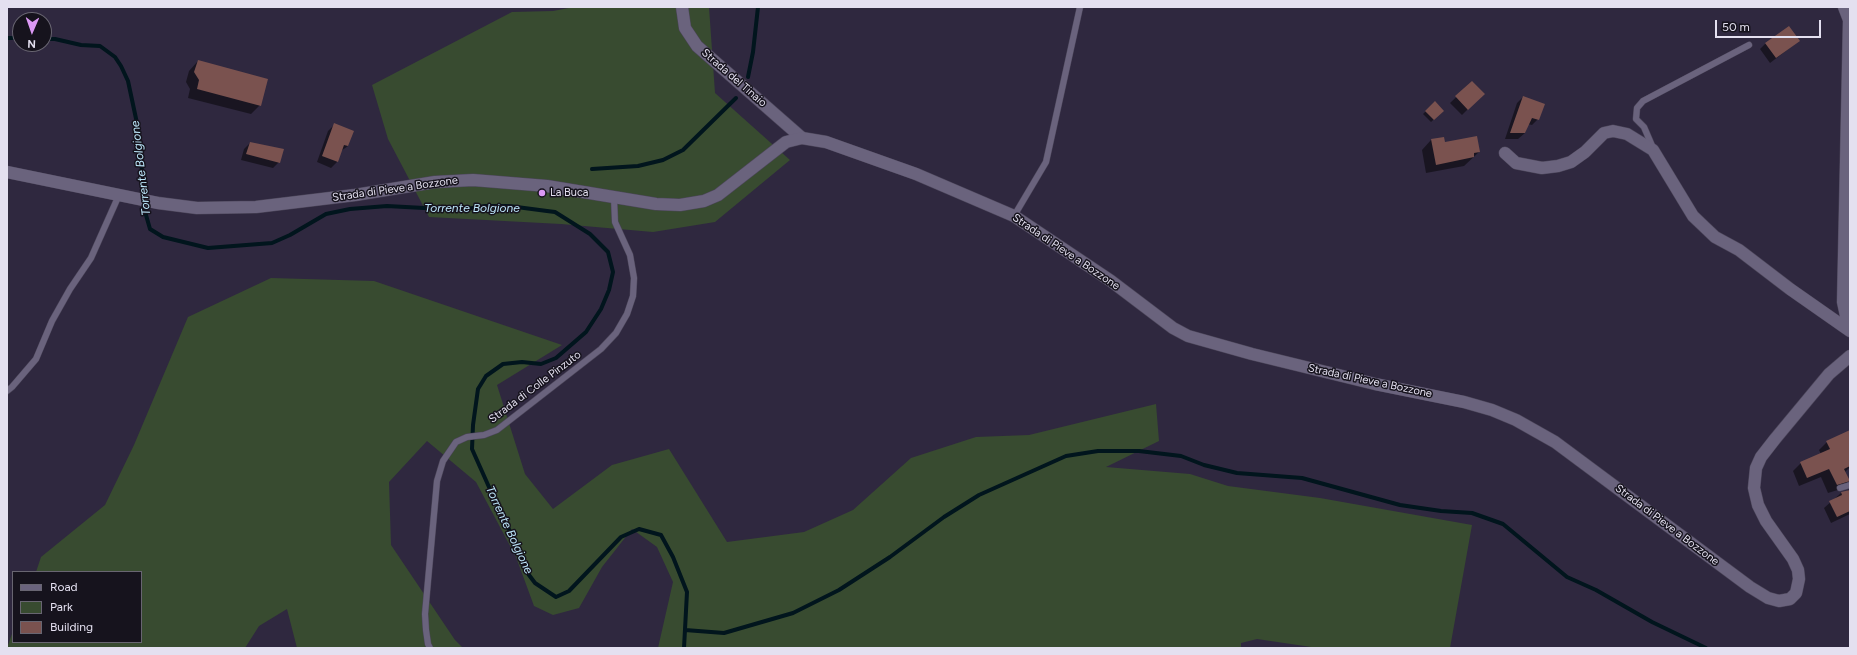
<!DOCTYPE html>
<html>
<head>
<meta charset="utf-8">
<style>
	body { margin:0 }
	#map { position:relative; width:1857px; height:655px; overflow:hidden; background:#2f283f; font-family:Figtree,sans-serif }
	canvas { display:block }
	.frame { position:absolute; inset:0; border:8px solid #e4e0f0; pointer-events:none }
	.legend { position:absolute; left:12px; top:571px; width:130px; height:72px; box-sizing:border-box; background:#16131d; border:1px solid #686571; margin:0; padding:5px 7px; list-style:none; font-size:12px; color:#e4e0f0 }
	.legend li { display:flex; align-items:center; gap:8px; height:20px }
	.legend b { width:20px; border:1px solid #686571 }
	.north { position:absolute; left:12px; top:12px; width:40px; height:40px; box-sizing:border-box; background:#16131d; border:1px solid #686571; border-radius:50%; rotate:182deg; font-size:11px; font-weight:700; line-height:16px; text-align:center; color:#e4e0f0 }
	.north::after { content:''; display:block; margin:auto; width:14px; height:18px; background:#dc99f5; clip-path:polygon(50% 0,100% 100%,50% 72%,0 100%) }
	.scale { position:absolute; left:1715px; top:20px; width:106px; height:18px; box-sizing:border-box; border:2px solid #e4e0f0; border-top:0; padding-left:5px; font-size:12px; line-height:14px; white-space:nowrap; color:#e4e0f0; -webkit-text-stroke:3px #16131d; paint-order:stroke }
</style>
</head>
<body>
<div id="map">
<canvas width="1857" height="655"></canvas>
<div class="frame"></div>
<ul class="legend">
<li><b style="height:5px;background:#6a637d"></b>Road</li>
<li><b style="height:11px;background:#384b30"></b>Park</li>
<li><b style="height:11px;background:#7a524f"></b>Building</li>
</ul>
<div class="north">N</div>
<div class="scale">50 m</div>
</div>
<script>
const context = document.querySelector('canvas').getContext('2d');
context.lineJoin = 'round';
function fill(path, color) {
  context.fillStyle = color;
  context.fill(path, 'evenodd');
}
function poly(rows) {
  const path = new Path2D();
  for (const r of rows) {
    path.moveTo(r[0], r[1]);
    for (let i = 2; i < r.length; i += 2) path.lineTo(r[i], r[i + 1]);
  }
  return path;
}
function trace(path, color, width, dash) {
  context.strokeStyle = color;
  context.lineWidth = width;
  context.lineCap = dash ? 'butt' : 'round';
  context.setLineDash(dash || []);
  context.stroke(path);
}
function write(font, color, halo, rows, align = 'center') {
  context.font = font + ' Figtree,sans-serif';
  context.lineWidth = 3;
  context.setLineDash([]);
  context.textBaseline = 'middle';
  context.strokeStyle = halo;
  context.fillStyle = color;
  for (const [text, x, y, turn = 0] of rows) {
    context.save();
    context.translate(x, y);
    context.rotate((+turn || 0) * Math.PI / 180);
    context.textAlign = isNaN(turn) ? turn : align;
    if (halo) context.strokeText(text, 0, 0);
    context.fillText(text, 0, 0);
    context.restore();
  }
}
fill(poly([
	[574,7,709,7,715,93,790,160,715,222,653,232,561,224,429,217,388,139,372,85,512,12,553,11],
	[271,278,374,281,562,345,497,385,525,474,553,509,612,465,669,449,727,542,804,532,853,510,911,458,976,437,1029,435,1156,404,1159,441,1106,467,1190,474,1228,486,1320,498,1472,525,1450,648,1318,648,1257,639,1241,643,1241,648,658,648,673,582,657,547,632,529,602,567,579,608,553,615,534,606,516,557,476,482,427,441,389,482,391,545,455,640,463,648,297,648,287,609,259,626,245,648,7,648,13,631,13,642,141,642,141,572,36,572,41,557,105,505,134,445,188,317]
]), '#384b30');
fill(poly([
	[1799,41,1770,63,1760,49,1766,43],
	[198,61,260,105,251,114,188,98,190,89,186,82,189,71],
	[1472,82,1483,94,1462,115,1450,103],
	[1523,97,1538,119,1532,125,1528,124,1525,133,1518,139,1505,139,1517,103],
	[1435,102,1443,111,1431,122,1423,114],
	[335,124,348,146,341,151,337,162,331,168,317,162,328,131],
	[1431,140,1444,143,1479,152,1464,166,1426,173,1422,150],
	[250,143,283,150,279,162,273,168,241,160,244,149],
	[1850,431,1850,467,1845,472,1849,480,1841,489,1828,493,1821,477,1799,486,1793,471,1801,463,1821,454,1819,450,1827,442],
	[1850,490,1850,514,1831,523,1824,508,1841,493]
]), '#0007');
trace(poly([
	[7,38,20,38],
	[44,39,55,39,81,45,100,46,115,57,121,66,128,81,138,128,146,215,150,229,163,237,208,248,272,243,290,235,326,214,350,209,387,206,461,210,485,206,509,206,547,211,555,212,590,234,608,252,613,272,609,290,601,309,586,332,556,358,541,364,522,362,503,364,486,376,478,389,473,425,472,449,493,496,501,510,526,571,535,583,556,597,569,591,621,537,639,529,661,535,673,557,687,592,684,648],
	[748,77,753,52,758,7],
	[592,169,638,166,663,160,683,150,736,98],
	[685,630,724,633,793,613,839,590,890,557,944,517,979,495,1066,456,1098,451,1139,451,1181,456,1204,465,1237,473,1302,478,1400,505,1441,511,1472,513,1503,524,1567,577,1596,590,1652,622,1706,648]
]), '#01151d', 4);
fill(poly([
	[1789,26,1800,41,1776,58,1765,43],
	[198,60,268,79,261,106,197,89,199,80,194,72],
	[1472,81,1485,94,1468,110,1455,96],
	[1523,96,1545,104,1539,120,1532,118,1525,133,1510,133],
	[1435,101,1444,111,1434,120,1425,111],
	[334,123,354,131,348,146,344,145,338,162,322,156],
	[1477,136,1480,152,1474,153,1474,157,1436,165,1431,139,1444,137,1445,142],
	[250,142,284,149,280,163,246,154],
	[1850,430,1850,466,1844,469,1850,481,1837,485,1829,469,1807,478,1800,462,1830,449,1826,441],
	[1850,490,1850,511,1837,517,1829,501,1842,495,1841,492]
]), '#7a524f');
const lane = poly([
	[1653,148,1644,127,1636,119,1637,108,1643,101,1749,45],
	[1014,216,1046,162,1080,7],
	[7,391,12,387,36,359,52,321,70,289,91,258,119,195],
	[1840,488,1850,485],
	[430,648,428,644,426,630,425,614,437,481,443,461,456,442,467,437,484,435,497,430,506,423,601,349,616,333,627,314,633,296,634,278,630,255,615,222,614,198]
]);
const street = poly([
	[682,7,685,28,697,46,802,138],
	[1844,7,1849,20,1843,302,1849,330],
	[1505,153,1516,163,1542,168,1558,166,1571,162,1585,152,1604,133,1613,131,1627,134,1653,150,1693,216,1715,237,1739,250,1790,289,1850,331]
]);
const secondary = poly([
	[7,172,158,203,197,208,256,207,355,195,435,182,473,180,547,186,656,204,680,205,704,201,718,195,786,142,802,138,826,142,916,174,1014,216,1111,281,1173,328,1188,336,1252,354,1375,384,1464,402,1492,410,1516,420,1555,442,1750,587,1768,598,1779,601,1790,599,1796,593,1799,579,1798,570,1793,559,1766,521,1758,505,1754,488,1756,468,1761,457,1775,439,1829,374,1850,356]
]);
trace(lane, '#4c465a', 7);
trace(street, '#4c465a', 13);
trace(secondary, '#4c465a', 13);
trace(lane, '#6a637d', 6);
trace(street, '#6a637d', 12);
trace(secondary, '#6a637d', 12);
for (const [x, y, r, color] of [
	[542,193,4,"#dc99f5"]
]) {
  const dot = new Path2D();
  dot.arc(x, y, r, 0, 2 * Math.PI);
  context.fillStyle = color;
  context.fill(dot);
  trace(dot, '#16131d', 1.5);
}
write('11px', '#e4e0f0', '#16131d', [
	["Strada del Tinaio",734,78,41],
	["Strada di Pieve a Bozzone",395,189,-8],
	["Strada di Pieve a Bozzone",1066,252,34],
	["Strada di Pieve a Bozzone",1370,381,12],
	["Strada di Colle Pinzuto",535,387,-37],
	["Strada di Pieve a Bozzone",1667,525,37]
]);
write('11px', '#e4e0f0', '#16131d', [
	["La Buca",550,193]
], 'left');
write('italic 12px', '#bde7fb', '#16131d', [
	["Torrente Bolgione",141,168,-97],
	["Torrente Bolgione",472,208],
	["Torrente Bolgione",509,530,65]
]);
</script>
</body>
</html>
